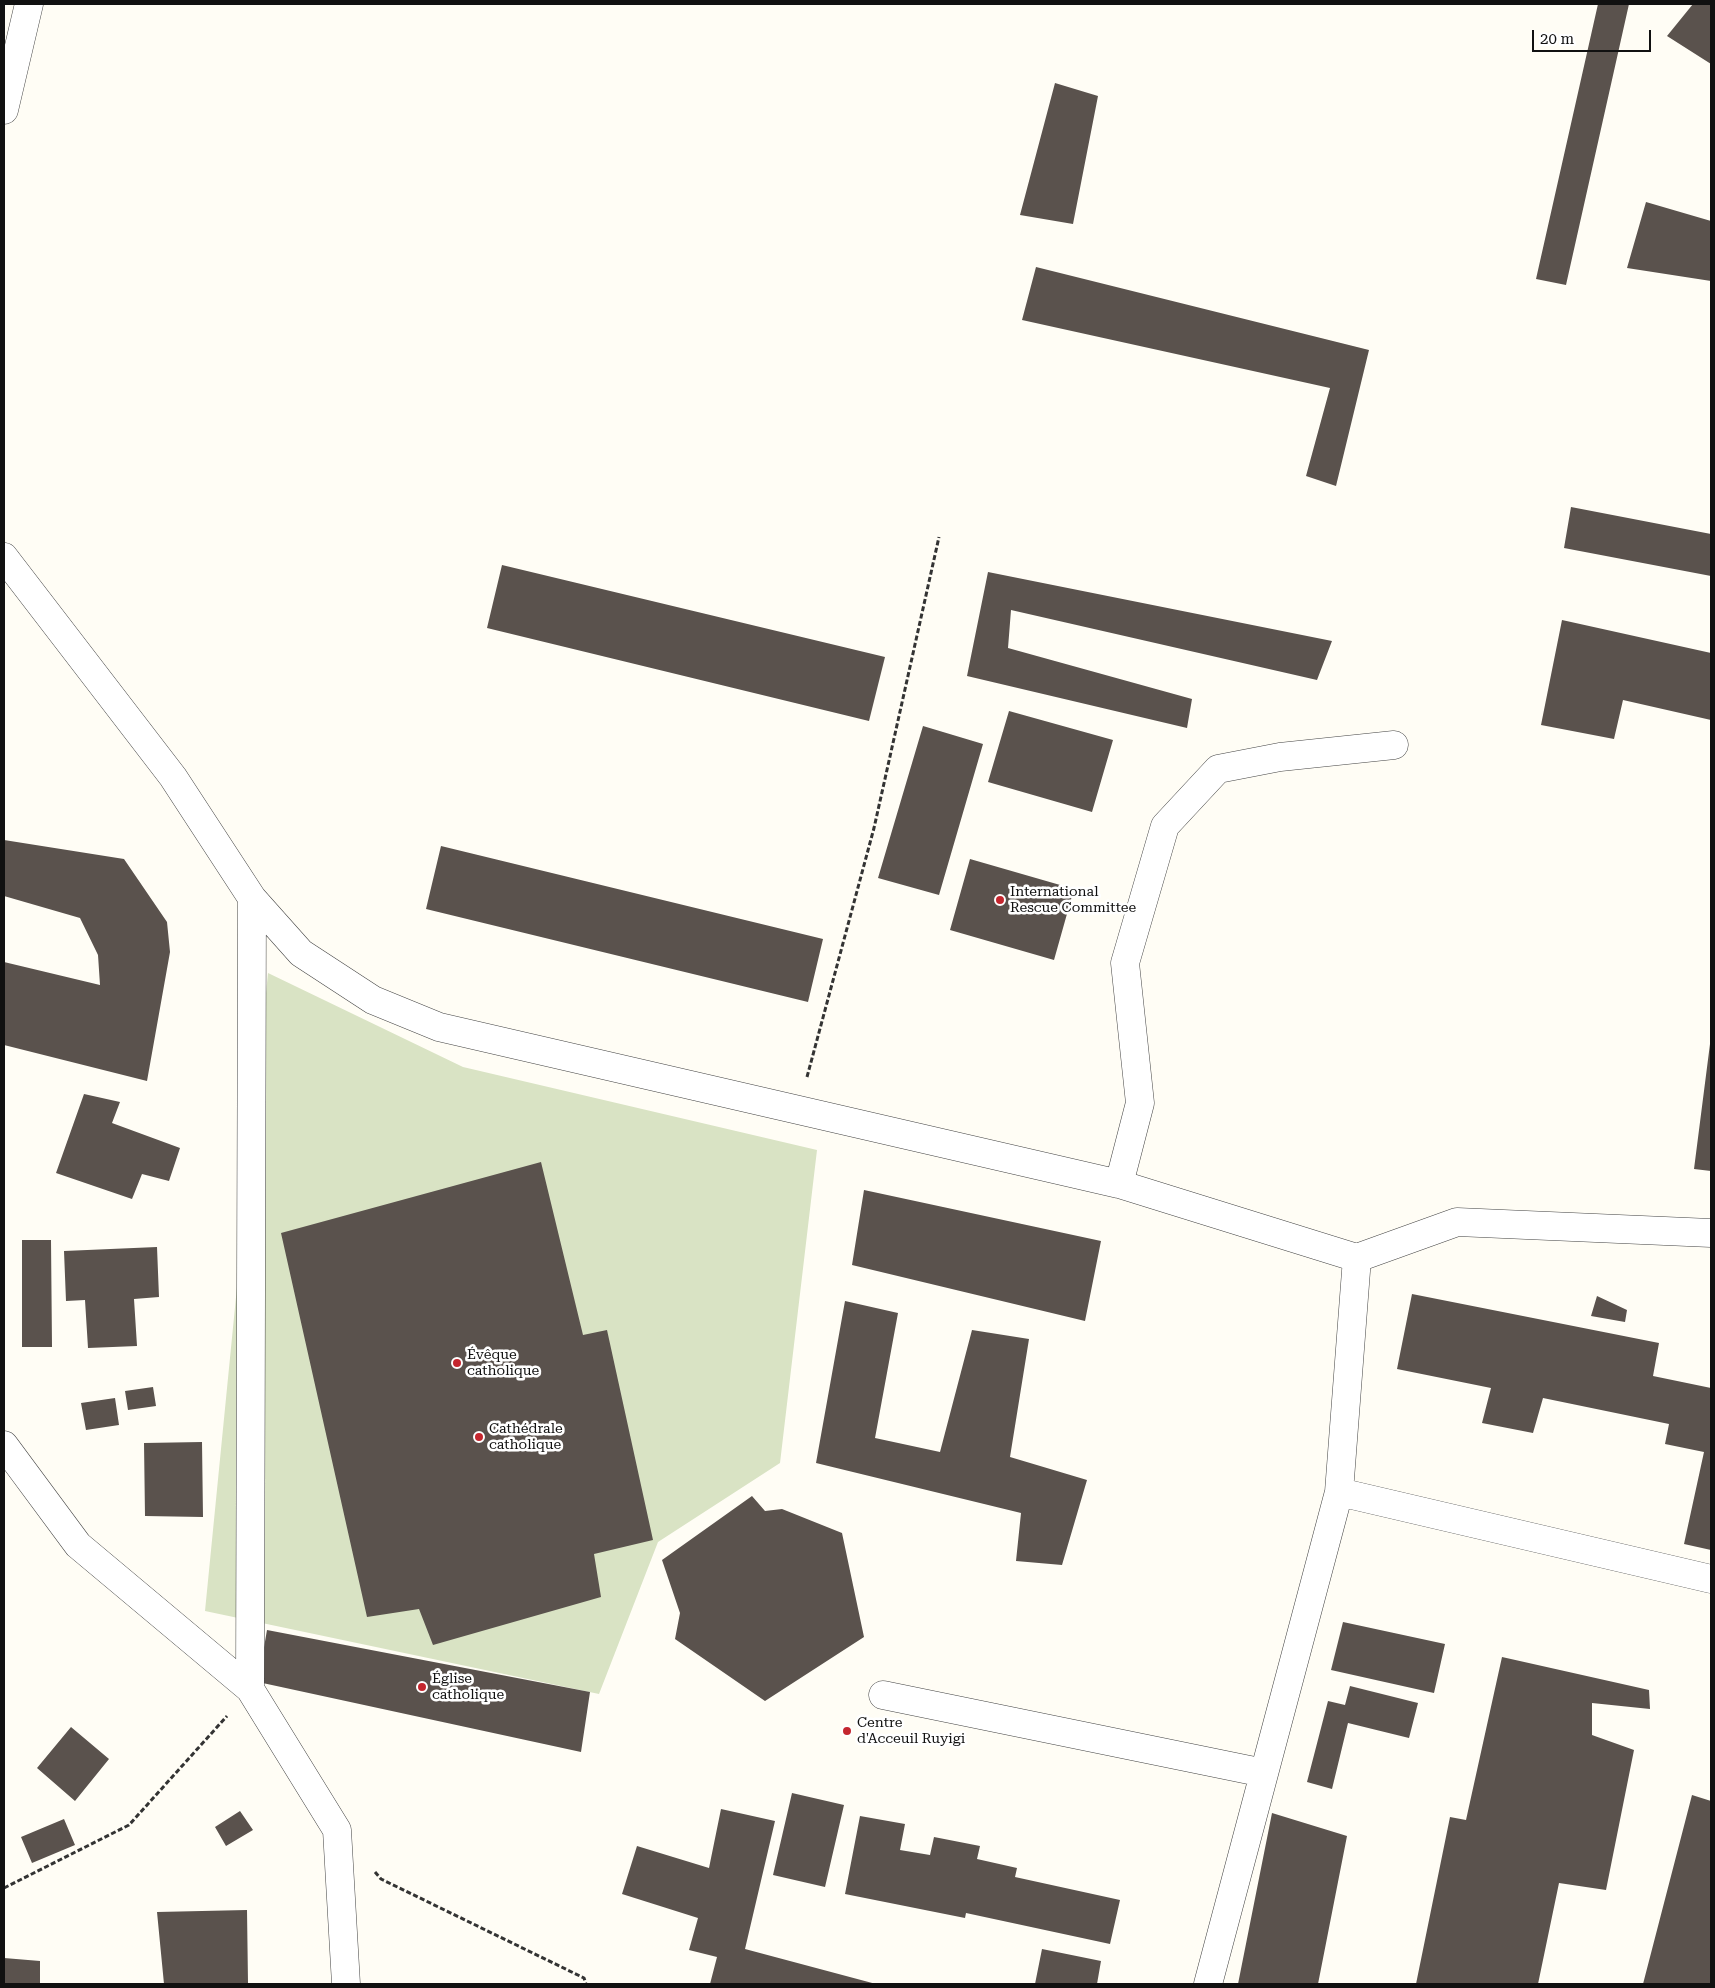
<!DOCTYPE html>
<html>
<head>
<meta charset="utf-8">
<style>
	body { margin:0 }
	#map { position:relative; width:1715px; height:1988px; overflow:hidden; background:#fffdf5; font-family:"Roboto Serif",serif }
	canvas { display:block }
	.frame { position:absolute; inset:0; border:5px solid #111; pointer-events:none }
	.scale { position:absolute; left:1532px; top:30px; width:119px; height:22px; box-sizing:border-box; border:2px solid #111; border-top:0; padding-left:6px; font-size:15px; line-height:18px; white-space:nowrap; color:#111; -webkit-text-stroke:4px #fff; paint-order:stroke }
</style>
</head>
<body>
<div id="map">
<canvas width="1715" height="1988"></canvas>
<div class="frame"></div>
<div class="scale">20 m</div>
</div>
<script>
const context = document.querySelector('canvas').getContext('2d');
context.lineJoin = 'round';
function fill(path, color) {
  context.fillStyle = color;
  context.fill(path, 'evenodd');
}
function poly(rows) {
  const path = new Path2D();
  for (const r of rows) {
    path.moveTo(r[0], r[1]);
    for (let i = 2; i < r.length; i += 2) path.lineTo(r[i], r[i + 1]);
  }
  return path;
}
function trace(path, color, width, dash) {
  context.strokeStyle = color;
  context.lineWidth = width;
  context.lineCap = dash ? 'butt' : 'round';
  context.setLineDash(dash || []);
  context.stroke(path);
}
function write(font, color, halo, rows, align = 'center') {
  context.font = font + ' "Roboto Serif",serif';
  context.lineWidth = 5;
  context.setLineDash([]);
  context.textBaseline = 'middle';
  context.strokeStyle = halo;
  context.fillStyle = color;
  for (const [text, x, y, turn = 0] of rows) {
    context.save();
    context.translate(x, y);
    context.rotate((+turn || 0) * Math.PI / 180);
    context.textAlign = isNaN(turn) ? turn : align;
    if (halo) context.strokeText(text, 0, 0);
    context.fillText(text, 0, 0);
    context.restore();
  }
}
fill(poly([
	[268,973,463,1067,817,1150,780,1463,658,1542,599,1694,205,1611]
]), '#d9e3c4');
fill(poly([
	[1598,4,1629,4,1566,285,1536,279],
	[1693,4,1711,4,1711,64,1667,36],
	[1055,83,1098,96,1073,224,1020,215],
	[1646,202,1711,221,1711,281,1627,268],
	[1036,267,1369,350,1336,486,1306,476,1330,388,1022,320],
	[1571,507,1711,534,1711,576,1564,548],
	[502,565,885,657,869,721,487,628],
	[988,572,1332,641,1317,680,1011,610,1008,648,1192,699,1187,728,967,676],
	[1562,620,1711,653,1711,720,1623,700,1614,739,1541,725],
	[1009,711,1113,740,1092,812,988,782],
	[923,726,983,744,939,895,878,878],
	[4,840,124,859,167,922,170,952,147,1081,4,1045,4,962,100,985,98,955,80,918,4,896],
	[441,846,823,939,808,1002,426,909],
	[970,859,1074,889,1054,960,950,930],
	[1710,1044,1711,1044,1711,1171,1694,1169],
	[84,1094,120,1102,112,1123,180,1148,169,1181,142,1174,132,1199,56,1173],
	[541,1162,583,1335,607,1330,653,1540,594,1554,601,1597,433,1645,419,1609,367,1617,281,1233],
	[864,1190,1101,1241,1085,1321,852,1265],
	[22,1240,51,1240,52,1347,22,1347],
	[157,1247,159,1297,134,1299,137,1346,88,1348,85,1300,66,1301,64,1251],
	[1412,1294,1659,1343,1653,1376,1711,1388,1711,1550,1684,1544,1704,1452,1665,1444,1669,1424,1543,1398,1533,1433,1482,1423,1491,1388,1397,1369],
	[1597,1296,1627,1310,1625,1322,1591,1316],
	[845,1301,898,1313,875,1438,940,1452,972,1330,1029,1339,1010,1457,1087,1480,1062,1565,1016,1561,1021,1513,816,1463],
	[153,1387,156,1406,128,1410,125,1391],
	[115,1398,119,1425,86,1430,81,1403],
	[202,1442,203,1517,145,1516,144,1443],
	[752,1496,765,1511,782,1509,842,1533,864,1637,765,1701,675,1639,680,1613,662,1560],
	[1343,1622,1445,1644,1434,1693,1331,1670],
	[267,1630,590,1692,581,1752,258,1682],
	[1502,1657,1649,1690,1650,1709,1592,1703,1592,1735,1634,1750,1606,1890,1559,1883,1538,1984,1416,1984,1450,1817,1466,1820],
	[1350,1686,1418,1703,1409,1738,1348,1723,1332,1789,1307,1782,1328,1701,1345,1705],
	[71,1727,109,1759,75,1801,37,1768],
	[792,1793,844,1805,825,1887,773,1875],
	[1692,1795,1711,1801,1711,1984,1643,1984],
	[721,1809,775,1821,745,1949,876,1984,710,1984,717,1957,689,1950,698,1918,622,1894,637,1846,709,1868],
	[240,1811,253,1830,226,1846,215,1827],
	[1272,1813,1347,1836,1318,1984,1238,1984],
	[860,1816,905,1824,900,1850,930,1855,934,1837,980,1846,977,1859,1017,1868,1015,1877,1120,1900,1110,1944,966,1913,965,1918,845,1894],
	[64,1819,75,1845,32,1863,21,1837],
	[247,1910,248,1983,164,1984,157,1912],
	[1042,1949,1101,1961,1097,1984,1035,1984],
	[4,1958,40,1961,40,1984,4,1984]
]), '#5a524d');
const street = poly([
	[4,110,29,4],
	[4,557,173,777,252,898,301,953,373,1000,439,1027,1119,1184,1357,1258,1457,1222,1711,1233],
	[252,898,250,1689,337,1830,346,1984],
	[1119,1184,1140,1103,1125,963,1165,826,1218,769,1280,757,1394,745],
	[1357,1258,1339,1492,1711,1579],
	[4,1445,78,1545,250,1689],
	[883,1695,1264,1773],
	[1208,1984,1339,1492]
]);
trace(street, '#444', 29);
trace(poly([
	[807,1077,874,828,939,537],
	[375,1872,381,1879,584,1978,586,1984],
	[4,1888,129,1825,227,1716]
]), '#333', 3, [5, 2.5]);
trace(street, '#fff', 28);
for (const [x, y, r, color] of [
	[1000,900,5,"#c4262e"],
	[457,1363,5,"#c4262e"],
	[479,1437,5,"#c4262e"],
	[422,1687,5,"#c4262e"],
	[847,1731,5,"#c4262e"]
]) {
  const dot = new Path2D();
  dot.arc(x, y, r, 0, 2 * Math.PI);
  context.fillStyle = color;
  context.fill(dot);
  trace(dot, '#fff', 2);
}
write('14px', '#111', '#fff', [
	["International",1010,892],
	["Rescue Committee",1010,908],
	["Évêque",467,1355],
	["catholique",467,1371],
	["Cathédrale",489,1429],
	["catholique",489,1445],
	["Église",432,1679],
	["catholique",432,1695],
	["Centre",857,1723],
	["d'Acceuil Ruyigi",857,1739]
], 'left');
</script>
</body>
</html>
